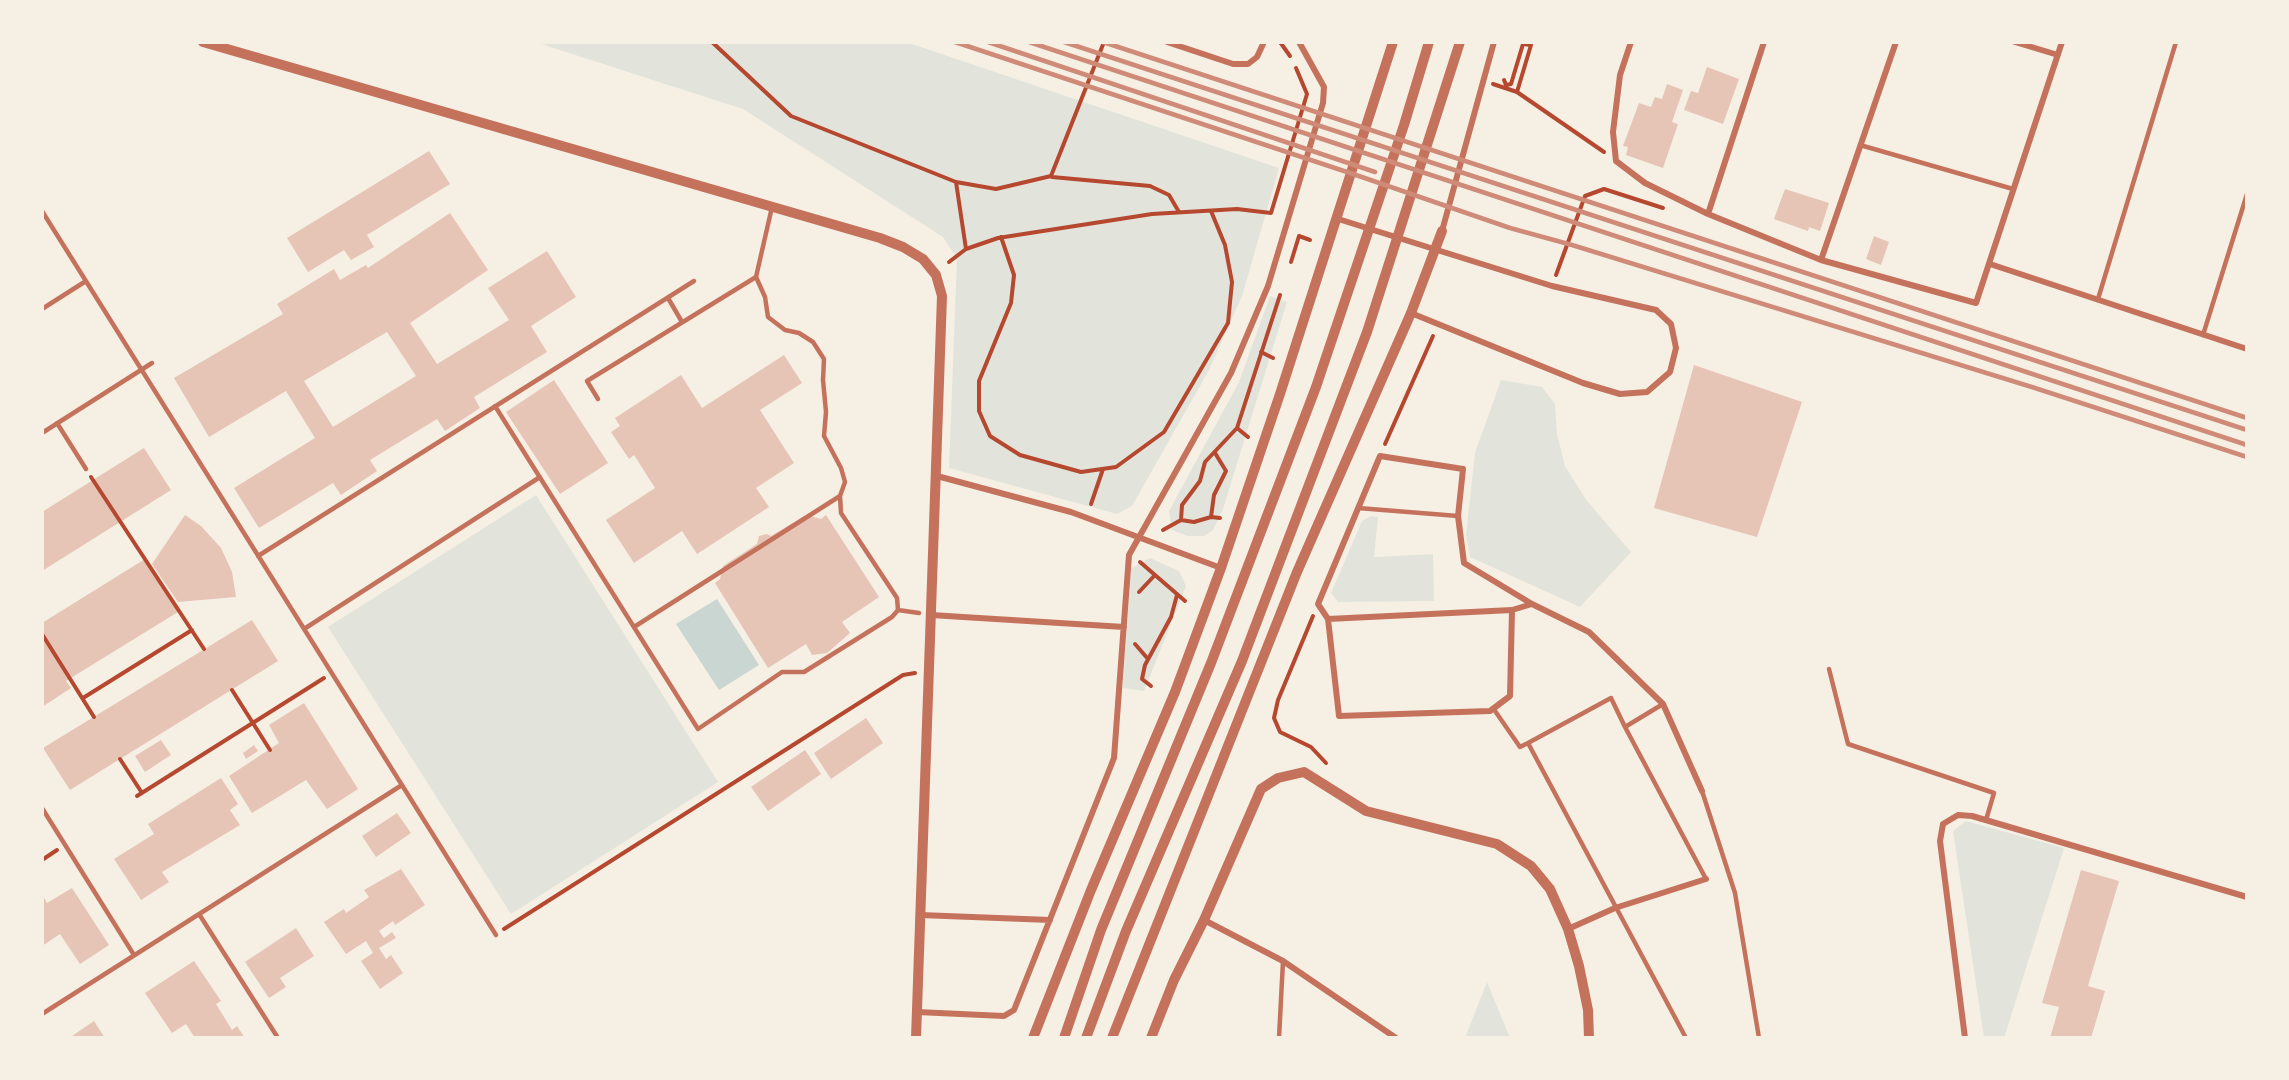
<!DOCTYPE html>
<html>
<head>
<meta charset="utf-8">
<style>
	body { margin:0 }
	#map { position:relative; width:2289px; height:1080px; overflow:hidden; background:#f6efe4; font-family:Georgia,serif }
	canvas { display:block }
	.frame { position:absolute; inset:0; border:44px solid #f6efe4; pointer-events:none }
</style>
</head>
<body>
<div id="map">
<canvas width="2289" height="1080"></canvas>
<div class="frame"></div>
</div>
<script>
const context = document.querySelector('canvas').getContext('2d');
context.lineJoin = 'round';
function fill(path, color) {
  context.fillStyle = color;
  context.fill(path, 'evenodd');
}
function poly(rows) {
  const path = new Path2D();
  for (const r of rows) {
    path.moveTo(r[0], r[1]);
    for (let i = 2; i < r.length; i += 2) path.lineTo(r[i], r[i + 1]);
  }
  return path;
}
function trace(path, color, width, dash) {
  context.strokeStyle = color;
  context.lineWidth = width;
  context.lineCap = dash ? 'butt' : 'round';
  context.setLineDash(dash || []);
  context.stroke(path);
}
fill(poly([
	[535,42,906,42,1279,168,1242,296,1209,370,1132,506,1117,514,949,468,957,258,943,237,743,109],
	[1270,296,1287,302,1223,509,1213,530,1204,536,1188,536,1172,530,1169,511,1239,382],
	[1501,380,1542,387,1555,404,1557,434,1565,466,1587,501,1631,552,1580,607,1470,557,1466,535,1475,453],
	[536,495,718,782,511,914,328,627],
	[1371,516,1378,517,1374,557,1433,554,1434,601,1338,602,1331,593,1362,521],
	[1150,558,1179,571,1186,586,1144,691,1123,688,1131,568],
	[1966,821,2064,848,2004,1038,1984,1038,1953,831],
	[1487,982,1510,1038,1465,1038]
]), '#e2e4dc');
fill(poly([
	[717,599,759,665,719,690,676,624]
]), '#c9d6d2');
fill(poly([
	[1707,67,1739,79,1723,124,1684,110,1691,91,1698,93],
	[1667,84,1683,90,1672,122,1678,124,1663,168,1626,155,1628,147,1623,146,1639,103,1651,107,1655,97,1662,99],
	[429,151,450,184,367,235,374,247,351,260,344,250,308,272,287,238],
	[1785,189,1829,203,1820,231,1809,227,1808,231,1774,219],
	[450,213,488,270,410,323,437,364,509,320,488,288,547,251,576,297,531,326,547,352,474,397,480,408,445,431,437,419,370,460,377,471,341,495,333,483,259,528,234,488,315,438,286,391,209,437,174,378,283,314,277,304,334,269,340,280,366,265,368,268],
	[387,332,416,376,333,427,304,381],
	[1874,236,1889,242,1881,265,1866,259],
	[784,355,802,383,760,410,794,463,756,488,769,507,697,554,682,531,634,563,606,520,655,488,634,455,629,459,611,432,620,426,615,418,681,375,702,408],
	[1694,365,1802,402,1757,537,1654,508],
	[554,380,608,463,560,494,506,412],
	[144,448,171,490,42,571,42,512],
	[185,515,201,526,221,548,232,572,236,597,178,602,152,564],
	[806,515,821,519,826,515,879,597,842,622,850,633,827,653,812,655,806,644,768,668,715,583,720,579,723,566,757,544,759,536,767,534,771,536],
	[145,559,178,612,66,681,71,688,42,707,42,623],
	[252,620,278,661,70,790,43,748],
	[304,703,358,789,327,809,306,780,252,813,229,776,279,743,269,725],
	[866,718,883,743,831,779,814,753],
	[161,740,171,755,145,772,135,756],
	[254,745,258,751,246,759,243,753],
	[805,750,821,774,768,811,751,787],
	[221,778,238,804,230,810,240,825,162,872,169,882,141,900,114,859,154,834,148,824],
	[397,813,411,833,376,857,362,836],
	[401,869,425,905,395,925,393,921,379,931,384,938,392,932,396,938,379,948,386,959,391,955,403,973,380,989,361,961,373,953,366,941,346,954,324,922,344,909,346,913,369,897,364,890],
	[2081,870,2119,881,2088,986,2105,991,2091,1038,2050,1038,2059,1007,2042,1003],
	[72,888,109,945,80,964,60,934,42,946,42,894,47,903],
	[296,928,314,956,280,978,286,987,269,998,245,962],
	[194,961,221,1001,216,1004,232,1030,237,1026,245,1038,195,1038,186,1024,172,1033,145,993],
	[94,1021,105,1038,69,1038]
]), '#e6c5b7');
trace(poly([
	[712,42,791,116,956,182,966,249,949,262],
	[1280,42,1290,56],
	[1504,80,1506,85,1511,84,1523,44,1531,45,1517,92],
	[1493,84,1517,92,1604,152],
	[1052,177,1150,186,1169,195,1179,212],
	[956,182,996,189,1051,176,1104,42],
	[1001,237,1014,275,1011,303,979,381,979,411,990,436,1020,455,1081,472,1116,467,1164,432,1228,323,1232,282,1225,245,1211,211],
	[966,249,998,238,1152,214,1237,209,1271,213,1307,94,1296,68],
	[1291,262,1299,236,1310,240],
	[1556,275,1585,196,1604,189,1663,208],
	[1261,352,1273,358],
	[1237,428,1248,437],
	[1385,444,1433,336],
	[1215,453,1226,471,1214,495,1211,517,1220,518],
	[91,477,204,649],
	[1091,504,1103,469],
	[1181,520,1194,522,1211,517],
	[1163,530,1181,520,1182,505,1200,481,1205,462,1237,428,1280,295],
	[1140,562,1185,601],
	[1139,592,1155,575],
	[1313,616,1278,700,1274,718,1280,732,1311,747,1326,763],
	[42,634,94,717],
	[1135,644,1148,659],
	[1151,686,1142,679,1145,665,1171,617,1177,595],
	[232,690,270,750],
	[83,698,192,630],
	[120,759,142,793],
	[137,796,324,678],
	[42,860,57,850],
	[504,929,903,675,915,673]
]), '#b5482f', 4);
trace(poly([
	[1860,145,2013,189],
	[42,211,496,935],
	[756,277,765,297,768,317,785,330,799,333,813,342,824,359,823,380,826,412,824,436,841,468,845,482,840,496,841,513,897,598,898,610],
	[668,298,682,322],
	[2098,299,2176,42],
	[42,309,86,281],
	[2203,335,2247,194],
	[598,399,587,381,756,277,772,207],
	[495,406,698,729,782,672,804,672,892,617,898,610,919,613],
	[57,423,86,469],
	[42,433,152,363],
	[1358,508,1458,516],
	[258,556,694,281],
	[634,627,840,496],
	[304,629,540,477],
	[1829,669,1848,744,1994,793,1986,820],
	[1663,704,1625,727,1706,879],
	[1493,708,1520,747,1528,743],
	[1625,727,1611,698,1528,743,1686,1038],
	[1702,791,1735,893,1759,1038],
	[42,808,134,955],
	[199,914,278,1038],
	[42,1014,402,785],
	[1279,1038,1283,961]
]), '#c5725c', 4.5);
trace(poly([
	[1167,42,1233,64,1248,64,1257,57,1264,42],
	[1631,42,1620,75,1613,132,1616,161,1645,183,1708,214,1821,260,1976,303,2062,42],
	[2015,42,2058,55],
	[1708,214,1764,42],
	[1335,218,1552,286,1656,310,1671,324,1676,348,1670,372,1647,392,1620,394,1583,383,1411,313],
	[1442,231,1494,42],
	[1821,260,1896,42],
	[1990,264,2247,349],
	[937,476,1071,512,1221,568],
	[1512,610,1510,696,1490,711,1339,716,1328,619,1512,610,1532,604,1589,632,1663,704,1702,791],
	[931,615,1124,627],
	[1328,619,1318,604,1380,456,1463,469,1458,516,1464,563,1532,604],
	[920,915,1050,920],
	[1204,920,1283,961,1396,1038],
	[1568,929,1615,908,1706,879],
	[917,1012,1004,1016,1014,1010,1114,758,1129,555,1231,373,1268,286,1323,103,1324,87,1299,42],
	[1965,1038,1940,841,1943,824,1958,815,1972,816,2247,897]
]), '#c5725c', 6);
trace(poly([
	[203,42,880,238,903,247,923,259,936,275,942,296,916,1038],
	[1033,1038,1091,890,1175,692,1221,568,1280,394,1393,42],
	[1064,1038,1101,930,1211,663,1316,387,1404,125,1429,42],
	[1086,1038,1126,931,1242,661,1367,332,1460,42],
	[1112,1038,1297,572,1411,313,1442,231],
	[1151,1038,1174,980,1204,920,1261,789,1278,778,1304,772,1366,811,1497,844,1531,866,1550,889,1568,929,1579,966,1588,1010,1589,1038]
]), '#c5725c', 10);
trace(poly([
	[955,42,1356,175,1510,228,1572,245,2035,388,2247,457],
	[988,42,1375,172],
	[1029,42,2247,445],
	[1064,42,2247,430],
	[1103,42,2247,418]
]), '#cf8b77', 4.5);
</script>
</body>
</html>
